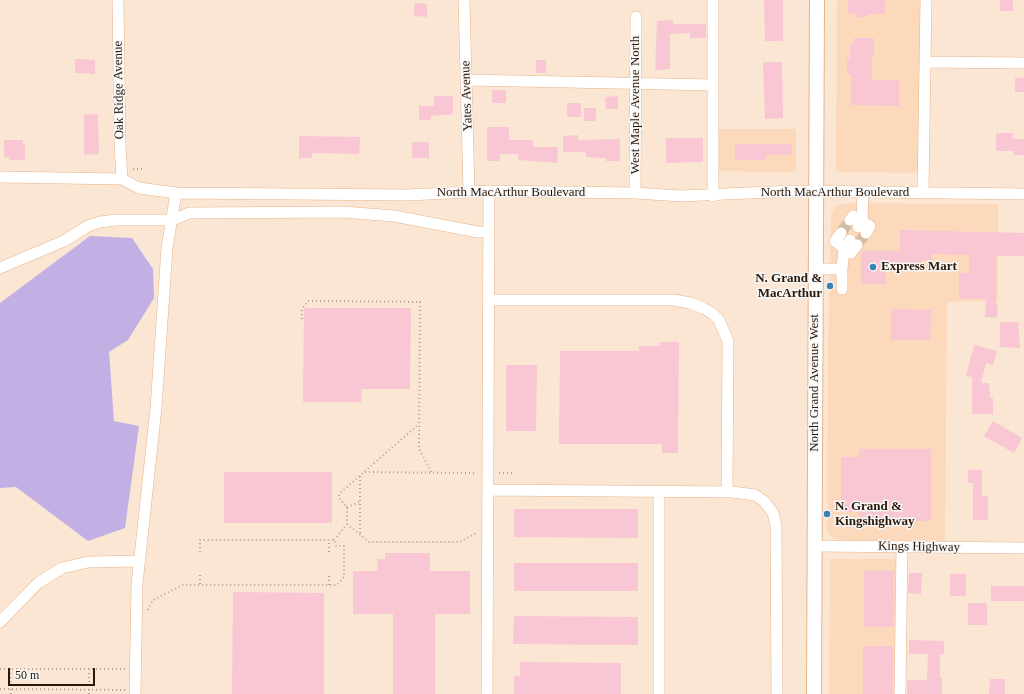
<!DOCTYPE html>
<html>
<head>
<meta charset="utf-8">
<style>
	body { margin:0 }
	#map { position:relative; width:1024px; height:694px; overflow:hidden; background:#fbe6d4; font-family:Georgia,serif }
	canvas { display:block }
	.scale { position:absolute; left:8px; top:668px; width:87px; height:18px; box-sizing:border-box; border:2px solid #2a1706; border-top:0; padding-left:5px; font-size:12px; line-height:14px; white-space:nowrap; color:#2a1706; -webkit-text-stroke:3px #f7f7f7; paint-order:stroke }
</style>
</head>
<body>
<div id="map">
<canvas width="1024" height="694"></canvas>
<div class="scale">50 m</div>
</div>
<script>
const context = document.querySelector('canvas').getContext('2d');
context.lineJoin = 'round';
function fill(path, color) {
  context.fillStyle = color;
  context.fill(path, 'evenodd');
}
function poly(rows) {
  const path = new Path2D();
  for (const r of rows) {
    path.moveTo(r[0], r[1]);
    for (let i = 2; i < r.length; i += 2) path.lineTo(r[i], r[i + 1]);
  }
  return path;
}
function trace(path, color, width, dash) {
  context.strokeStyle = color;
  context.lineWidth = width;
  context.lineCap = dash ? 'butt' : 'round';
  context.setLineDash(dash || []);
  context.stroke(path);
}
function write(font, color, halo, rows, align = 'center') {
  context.font = font + ' Georgia,serif';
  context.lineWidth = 3;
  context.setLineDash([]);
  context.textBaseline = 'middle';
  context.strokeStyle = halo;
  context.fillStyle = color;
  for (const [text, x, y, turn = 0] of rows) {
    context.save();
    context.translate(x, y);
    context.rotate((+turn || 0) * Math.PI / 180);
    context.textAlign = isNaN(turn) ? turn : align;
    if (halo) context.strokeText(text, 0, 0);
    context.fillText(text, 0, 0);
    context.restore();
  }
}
fill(poly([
	[837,0,923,0,920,173,839,172,836,170],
	[710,129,796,129,796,169,794,172,710,171],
	[853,203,998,204,998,301,947,302,945,541,841,540,833,538,827,531,828,350,831,216,835,206],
	[830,559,898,559,898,694,829,694]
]), '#fdd9bc');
fill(poly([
	[90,236,132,238,153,269,154,298,128,340,109,352,114,421,139,426,125,528,88,541,16,487,0,488,0,303]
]), '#c2afe4');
fill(poly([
	[764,0,783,0,783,41,765,41],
	[848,0,885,0,885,14,868,14,868,17,856,17,856,13,848,13],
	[1000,0,1013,0,1013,11,1000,11],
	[415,3,427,4,427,17,414,16],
	[673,20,673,24,706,24,706,38,690,38,690,33,670,34,670,69,655,70,657,21],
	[854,38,874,38,874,56,872,56,872,80,899,80,899,106,851,105,851,74,847,74,847,59,850,59,850,45,854,45],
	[75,59,95,60,95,74,75,73],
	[536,60,546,60,546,73,536,73],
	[763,62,782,62,783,118,765,119],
	[1015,78,1024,78,1024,92,1015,92],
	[492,90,506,90,506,103,492,103],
	[434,96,453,96,453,114,431,116,431,120,419,120,419,106,434,106],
	[618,96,618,109,606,109,605,97],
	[567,103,581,103,581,117,567,117],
	[584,108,596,108,596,121,584,121],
	[98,114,99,154,84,155,84,115],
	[487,127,509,127,509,140,533,140,533,147,558,147,557,163,518,160,518,154,500,154,500,161,487,161],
	[996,133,1013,133,1012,139,1024,139,1024,155,1014,155,1014,151,996,151],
	[578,135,578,140,620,139,620,161,606,161,606,158,586,157,586,152,563,152,563,136],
	[299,136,360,137,359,154,312,153,312,158,299,158],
	[666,138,703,138,703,162,666,163],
	[4,140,23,140,23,145,25,145,25,160,9,160,9,157,4,157],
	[412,142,429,142,429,158,412,158],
	[735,144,792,144,792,155,766,155,766,160,735,160],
	[900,230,1024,233,1024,256,996,256,996,305,998,305,997,318,985,317,986,299,959,299,959,273,969,273,969,255,932,254,932,260,922,260,922,265,886,265,886,284,861,284,861,251,900,251],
	[304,308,411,308,410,389,362,389,361,402,303,402],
	[891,309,931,310,930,340,891,340],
	[1000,322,1018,322,1020,348,1000,347],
	[660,342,679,342,678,453,662,453,662,444,559,444,560,351,639,351,639,346,660,346],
	[974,345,997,351,993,365,986,363,981,383,989,383,990,398,993,398,993,414,972,414,972,377,966,376],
	[506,365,537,365,536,431,506,431],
	[993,421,1022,438,1014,453,984,436],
	[859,449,931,449,931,521,859,521,859,512,841,512,841,457,859,457],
	[968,470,982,470,982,496,988,496,988,520,973,520,973,483,968,483],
	[224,472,332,472,332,523,224,523],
	[514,509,638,509,638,538,514,537],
	[385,553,430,553,430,571,470,571,470,614,435,614,435,694,393,694,393,614,353,614,353,571,378,571,377,559,385,559],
	[514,563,638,563,638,591,514,591],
	[864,571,894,571,894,627,864,627],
	[909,573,922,573,921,594,908,593],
	[950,574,966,574,966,596,950,596],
	[991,586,1024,586,1024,601,991,601],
	[233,592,324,593,324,694,232,694],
	[968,603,987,603,987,625,968,625],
	[514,616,638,617,638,645,513,644],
	[909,640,944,641,944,654,940,654,940,678,942,678,942,694,907,694,907,680,926,680,927,678,928,654,909,654],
	[863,646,893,646,893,694,863,694],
	[520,662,621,663,621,694,514,694,514,676,520,676],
	[990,679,1005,679,1005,694,989,694]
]), '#f9c6d3');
trace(poly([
	[841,233,850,220],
	[857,245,866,233]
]), '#d1bdab', 11, [11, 5.5]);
const minor = poly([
	[118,0,120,145,122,179],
	[464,0,469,191],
	[926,62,1024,63],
	[468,80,713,85],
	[0,177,122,179,139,188,176,193,408,195,489,191,635,193,681,196,793,191,1024,194],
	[635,193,636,17],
	[923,193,926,0],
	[713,196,713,0],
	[850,220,853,216,870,226,866,233],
	[858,227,862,221,863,193],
	[841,233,835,241,851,253,857,245],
	[0,268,64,241,88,226,100,222,116,220,173,220,189,213,344,212,394,216,478,232,489,232],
	[816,269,842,269,842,289],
	[842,269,844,248,850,240],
	[489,300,674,300,690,303,703,308,712,313,719,320,728,341,727,492],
	[489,490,732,492,755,495,764,501,773,513,776,525,777,694],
	[814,546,1024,548],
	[0,622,38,583,62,568,88,562,140,561],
	[135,694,137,584,156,408,167,248,176,193],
	[487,694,489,191],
	[659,694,659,491],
	[900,694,902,546]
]);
const major = poly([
	[814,694,817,0]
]);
trace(minor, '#e7b387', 12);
trace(major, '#e7b387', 16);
trace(poly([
	[133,169,144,169],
	[302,319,302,309,308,301,420,302,419,449,432,473],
	[365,472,476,473],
	[499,473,513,473],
	[347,507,360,502],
	[347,524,369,542,460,542,476,533],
	[360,533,360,476],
	[334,540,347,524,347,507,339,498,339,494,419,424],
	[329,552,329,540],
	[200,584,200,572],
	[329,585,329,574],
	[148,610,153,600,183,585,337,585,344,577,344,546,336,546,334,540,200,540,200,553],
	[0,669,125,669],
	[10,669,11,694],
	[0,689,125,690],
	[89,694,89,669]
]), '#b5a08f', 2, [1, 3]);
trace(minor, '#fff', 11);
trace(major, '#fff', 14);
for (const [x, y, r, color] of [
	[873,267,4,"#3683b6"],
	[830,286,4,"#3683b6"],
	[827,514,4,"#3683b6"]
]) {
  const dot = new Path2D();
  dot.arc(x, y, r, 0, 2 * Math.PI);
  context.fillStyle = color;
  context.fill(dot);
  trace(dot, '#f7f7f7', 1.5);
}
write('13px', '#2a1706', '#f7f7f7', [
	["Oak Ridge Avenue",119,90,-91],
	["Yates Avenue",467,96,-92],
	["West Maple Avenue North",636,105,-90],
	["North MacArthur Boulevard",511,193],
	["North MacArthur Boulevard",835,193],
	["North Grand Avenue West",815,383,-90],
	["Kings Highway",919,547,1]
]);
write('bold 13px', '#2a1706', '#f7f7f7', [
	["Express Mart",881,267],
	["N. Grand &",822,279,"right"],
	["MacArthur",822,294,"right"],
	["N. Grand &",835,507],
	["Kingshighway",835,522]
], 'left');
</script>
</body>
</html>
